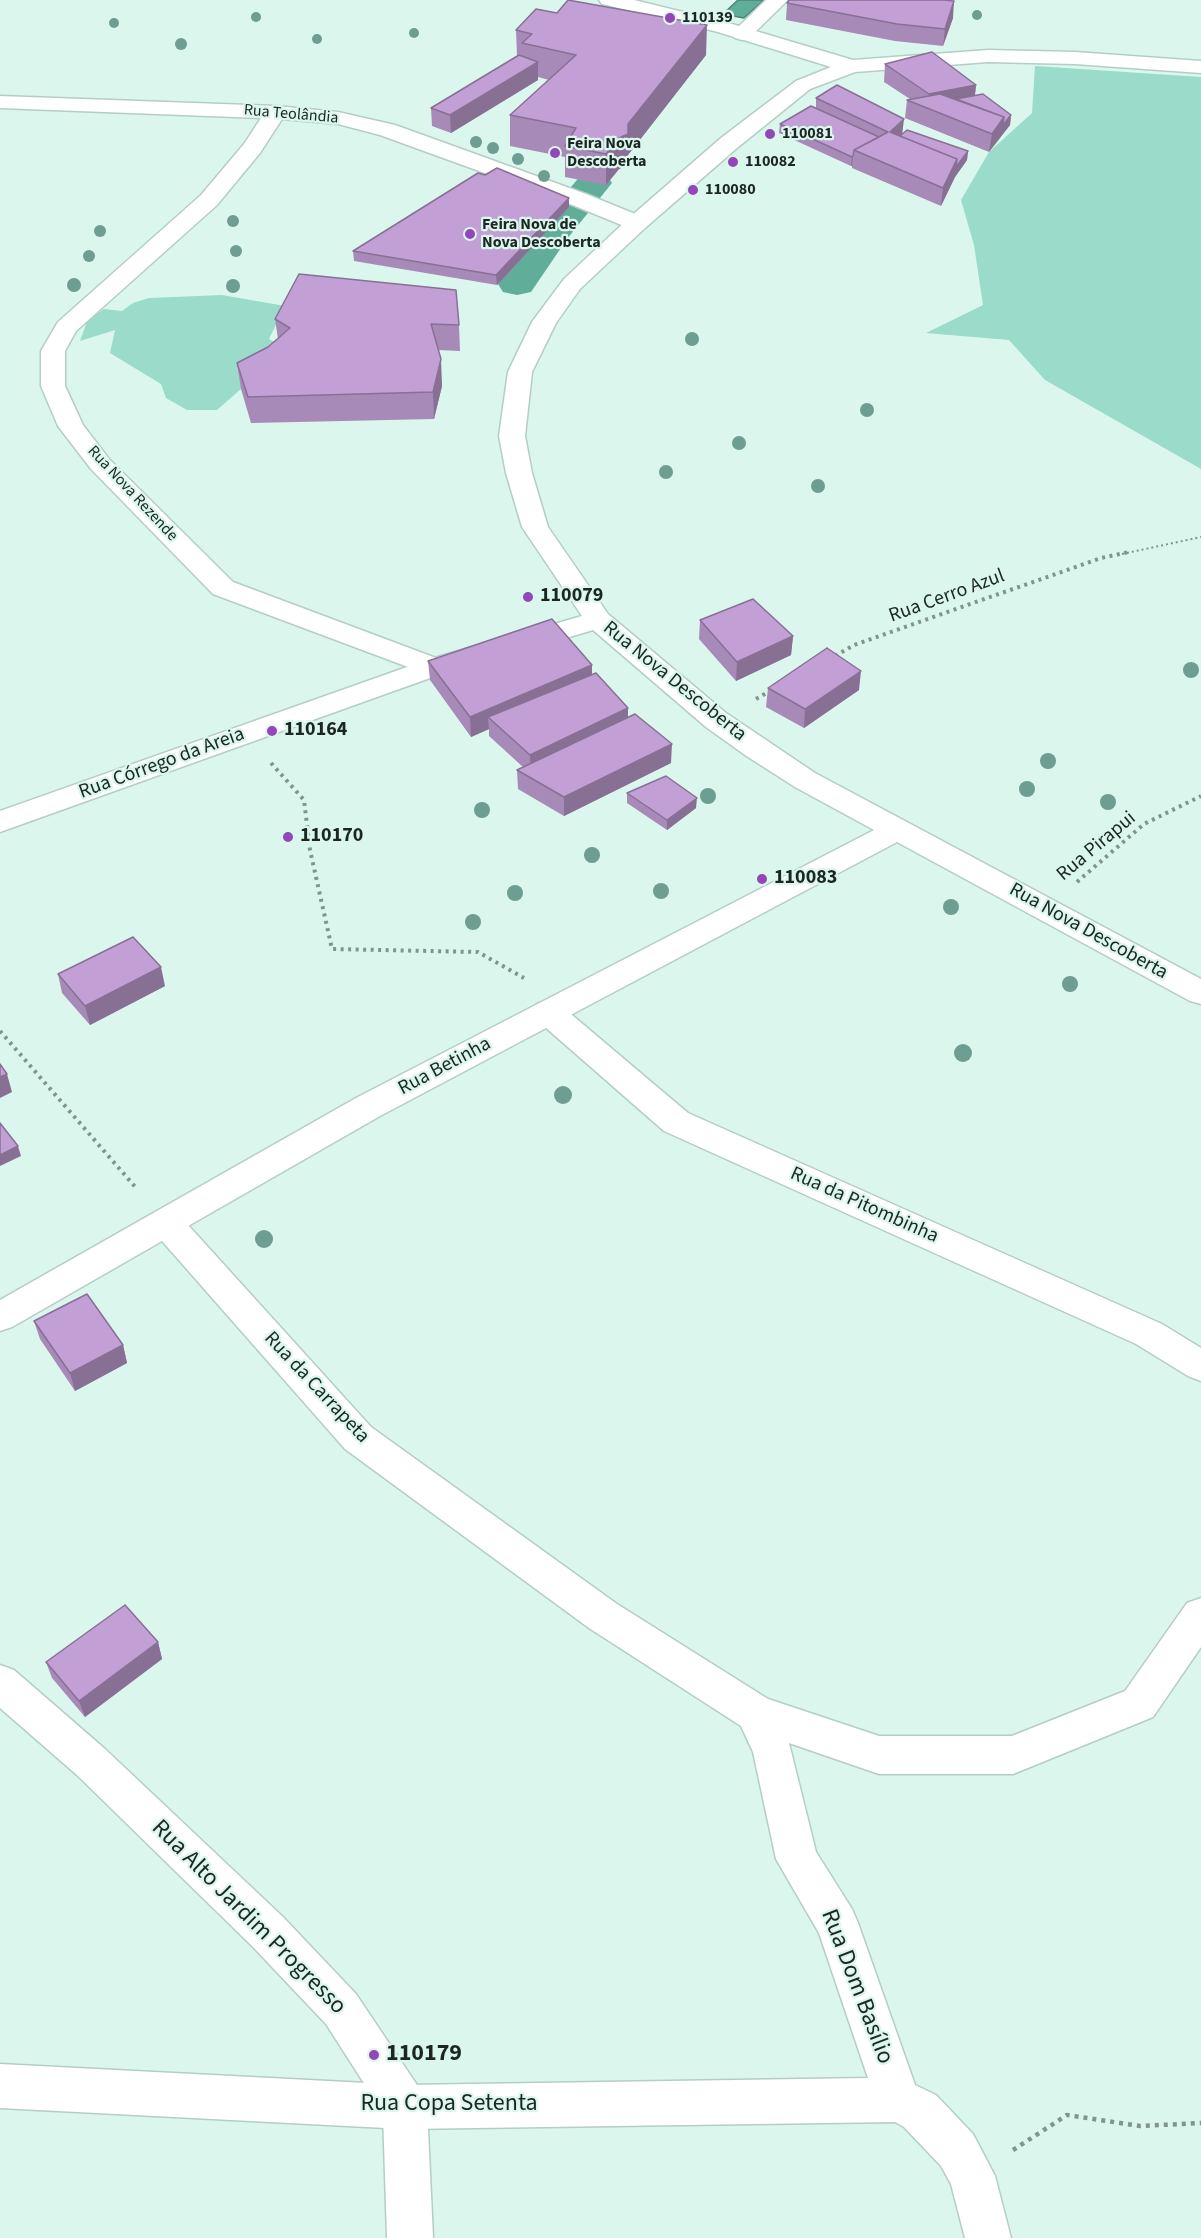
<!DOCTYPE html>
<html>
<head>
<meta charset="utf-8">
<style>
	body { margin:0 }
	canvas { display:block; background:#dbf6ed }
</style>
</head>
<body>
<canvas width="1201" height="2238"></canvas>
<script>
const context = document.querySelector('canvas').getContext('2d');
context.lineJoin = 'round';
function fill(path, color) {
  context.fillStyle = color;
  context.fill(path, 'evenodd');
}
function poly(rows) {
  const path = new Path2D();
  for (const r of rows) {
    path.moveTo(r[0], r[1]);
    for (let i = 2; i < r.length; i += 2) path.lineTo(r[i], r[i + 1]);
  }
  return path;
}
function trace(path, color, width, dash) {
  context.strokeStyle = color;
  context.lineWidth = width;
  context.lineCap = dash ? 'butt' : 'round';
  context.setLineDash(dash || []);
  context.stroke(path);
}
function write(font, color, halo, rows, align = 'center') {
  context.font = font + ' "Source Sans 3",sans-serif';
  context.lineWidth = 4.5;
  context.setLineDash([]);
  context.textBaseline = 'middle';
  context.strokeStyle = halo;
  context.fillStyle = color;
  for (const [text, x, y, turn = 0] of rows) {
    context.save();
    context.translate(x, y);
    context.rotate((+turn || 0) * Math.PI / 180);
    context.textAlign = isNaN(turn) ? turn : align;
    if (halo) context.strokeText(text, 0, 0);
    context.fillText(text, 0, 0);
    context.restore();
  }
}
fill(poly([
	[1035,66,1201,77,1201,469,1045,380,1009,340,926,333,983,305,974,245,961,200,989,152,1032,113],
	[222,295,285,306,269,339,293,354,271,374,241,389,217,410,187,410,166,398,161,384,110,353,115,330,80,341,88,319,104,309,122,311,133,303,149,298]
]), '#9adcc9');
const water = poly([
	[738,0,764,0,744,18,723,14,738,0]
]);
fill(water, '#60ad99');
trace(water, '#4c8476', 1.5);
fill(poly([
	[594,172,607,175,612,183,567,239,531,292,517,295,503,292,498,284,541,223,581,175,594,172]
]), '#60ad99');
const street = poly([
	[766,0,788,0,749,38,742,40,735,38,732,34,735,30,766,0],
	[0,96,276,106,338,112,395,125,586,194,645,218,648,223,645,228,637,230,629,228,570,204,380,135,338,124,282,119,260,153,217,205,76,331,65,351,65,386,83,425,109,459,233,582,444,661,448,667,444,673,434,676,424,673,213,594,91,469,58,426,41,386,41,351,58,322,201,195,244,144,261,118,0,108,0,96],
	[548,1000,559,1004,688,1113,1162,1324,1201,1348,1201,1381,1188,1376,1136,1344,664,1131,537,1020,532,1012,537,1004,548,1000],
	[167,1211,179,1215,371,1427,617,1604,768,1699,879,1736,1012,1736,1125,1691,1187,1603,1201,1598,1201,1647,1153,1717,1013,1774,879,1774,789,1743,816,1852,852,1909,858,1923,915,2085,936,2095,973,2134,995,2176,1011,2238,965,2238,951,2184,941,2166,904,2127,895,2122,405,2129,0,2108,0,2064,405,2085,868,2078,819,1933,776,1859,753,1752,741,1726,589,1628,345,1449,155,1233,150,1224,155,1215,167,1211]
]);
const secondary = poly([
	[599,0,634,0,732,24,853,60,988,50,1075,52,1201,61,1201,73,1075,64,988,62,855,72,810,89,737,148,645,228,580,289,556,323,532,372,525,436,532,473,548,527,608,614,726,713,815,773,1201,979,1201,1004,1190,1001,897,842,380,1116,12,1327,0,1331,0,1300,356,1098,874,830,795,787,745,755,706,727,593,630,519,652,509,649,505,643,509,637,582,616,522,527,506,473,499,436,508,372,532,322,564,279,629,218,721,138,796,81,831,67,718,32,602,4,599,0],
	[472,647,482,650,486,656,482,662,444,673,0,832,0,811,424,661,472,647],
	[0,1665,14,1670,105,1749,283,1917,356,1994,421,2091,427,2107,433,2238,387,2238,383,2113,326,2024,253,1947,77,1775,0,1708,0,1665]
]);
trace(street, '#b4cec6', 3);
trace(secondary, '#b4cec6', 3);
trace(poly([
	[1122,554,1201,537]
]), '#81948d', 2, [2, 3]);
trace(poly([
	[835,656,854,645,1101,558,1129,552],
	[756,699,770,691],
	[271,763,304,800,310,850,332,949,478,952,524,978],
	[1077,882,1144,824,1201,796],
	[0,1031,137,1189]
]), '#81948d', 4, [3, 4.5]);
trace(poly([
	[1013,2150,1067,2115,1140,2126,1201,2123]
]), '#81948d', 4.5, [4, 5]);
fill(street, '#fff');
fill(secondary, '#fff');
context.fillStyle = '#6e9d92';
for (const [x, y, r] of [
	[977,15,5],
	[256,17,5],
	[114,23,5],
	[414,33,5],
	[317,39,5],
	[181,44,6],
	[476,142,6],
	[493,148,6],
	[518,159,6],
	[544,176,6],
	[233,221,6],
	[100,231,6],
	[236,251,6],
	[89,256,6],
	[74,285,7],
	[233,286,7],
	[692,339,7],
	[867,410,7],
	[739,443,7],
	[666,472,7],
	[818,486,7],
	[1191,670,8],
	[1048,761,8],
	[1027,789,8],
	[708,796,8],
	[1108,802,8],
	[482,810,8],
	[592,855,8],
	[661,891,8],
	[515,893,8],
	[951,907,8],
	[473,922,8],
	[1070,984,8],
	[963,1053,9],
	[563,1095,9],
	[264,1239,9]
]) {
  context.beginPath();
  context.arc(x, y, r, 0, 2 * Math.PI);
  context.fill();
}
fill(poly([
	[787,3,953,18,943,46,895,41,786,20],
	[516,30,706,55,628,155,628,165,619,169,606,185,565,177,565,157,510,146,510,115,549,80,538,77,538,80,451,133,432,126,431,108,517,56],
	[885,64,976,85,975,95,1011,115,1010,125,989,152,905,118,907,100,910,99,884,82],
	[816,98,902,134,968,151,967,160,955,177,941,206,852,168,852,166,851,166,779,133,780,124,816,109],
	[569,207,497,285,354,261,353,251],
	[275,319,459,325,460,351,438,350,442,386,434,419,251,423,241,389,237,363,268,347,278,339],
	[700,620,793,636,791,655,736,681,699,639],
	[428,661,592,675,628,708,628,718,671,763,564,816,518,789,517,770,523,767,489,736,489,729,471,737,430,680],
	[768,688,859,690,804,728,766,707],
	[627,793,696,808,667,830,627,803],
	[58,974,165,986,90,1025,62,993],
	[34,1321,123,1345,127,1363,75,1391,40,1339],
	[158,1642,162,1659,85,1717,52,1678,46,1662]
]), '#a78ab7');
fill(poly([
	[954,1,953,18,943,46,945,29],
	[707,25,706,55,628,155,628,165,619,169,606,185,606,154,628,124],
	[538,62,538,80,451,133,450,115],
	[976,85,974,103,928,108,929,94],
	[1011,115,1010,125,989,152,992,134,1004,117],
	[904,119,902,136,895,141,890,132],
	[968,151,967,160,955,177,941,206,943,188,957,159],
	[853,156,852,166,851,166,852,157],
	[569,198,569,207,497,285,496,275],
	[441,359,442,386,434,419,433,392],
	[793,636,791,655,736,681,737,662],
	[592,665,592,684,488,717,489,729,471,737,470,717],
	[861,671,859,690,804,728,805,709],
	[628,708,628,727,531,774,530,755],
	[672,744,671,763,564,816,564,797],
	[697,798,696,808,667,830,667,820],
	[161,967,165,986,90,1025,85,1006],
	[7,1074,12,1092,0,1098,0,1077],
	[18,1146,21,1156,0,1166,0,1155],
	[123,1345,127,1363,75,1391,70,1373],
	[158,1642,162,1659,85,1717,79,1701]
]), '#887095');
const building = poly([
	[568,0,707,25,628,124,628,134,619,138,606,154,565,146,576,128,510,115,576,55,522,43,532,34,516,30,536,9,557,13,568,0],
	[789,0,944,0,954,1,945,29,897,24,787,3,789,0],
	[932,52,976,85,929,94,885,64,932,52],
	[519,55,538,62,450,115,431,108,519,55],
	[837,85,904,119,890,132,957,159,943,188,854,150,888,132,816,98,837,85],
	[940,94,1004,117,992,134,907,100,940,94],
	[983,94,1011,115,1003,125,1004,117,956,99,983,94],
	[811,106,879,137,854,150,853,156,852,157,780,124,811,106],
	[907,130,968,151,956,167,957,159,900,136,907,130],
	[497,168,569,198,496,275,353,251,478,173,485,175,497,168],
	[299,274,456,290,459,325,431,324,441,359,433,392,248,397,237,363,268,347,290,328,275,319,299,274],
	[753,599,793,636,737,662,700,620,753,599],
	[552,619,592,665,470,717,428,661,552,619],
	[827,648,861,671,805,709,768,688,827,648],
	[596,673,628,708,530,755,488,717,596,673],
	[635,714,672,744,564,797,517,770,635,714],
	[666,776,697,798,667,820,627,793,666,776],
	[133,937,161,967,85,1006,58,974,133,937],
	[0,1064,7,1074,0,1077,0,1064],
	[0,1123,18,1146,0,1155,0,1123],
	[87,1294,123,1345,70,1373,34,1321,87,1294],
	[125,1605,158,1642,79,1701,46,1662,125,1605]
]);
fill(building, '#c2a0d5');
trace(building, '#887095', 1.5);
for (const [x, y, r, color] of [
	[670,18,6,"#9346b8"],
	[770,134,6,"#9346b8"],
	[555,153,6,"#9346b8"],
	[733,162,6,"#9346b8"],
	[693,190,6,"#9346b8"],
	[470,234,6,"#9346b8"],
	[528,597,6,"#9346b8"],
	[272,731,6,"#9346b8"],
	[288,837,6,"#9346b8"],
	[762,879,6,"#9346b8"],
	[374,2055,6,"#9346b8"]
]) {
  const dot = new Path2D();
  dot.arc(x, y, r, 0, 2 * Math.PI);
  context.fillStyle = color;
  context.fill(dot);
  trace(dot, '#dbf6ed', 2);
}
write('bold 16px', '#1c2623', '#dbf6ed', [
	["110139",682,18],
	["110081",782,134],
	["Feira Nova",567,144],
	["Descoberta",567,162],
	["110082",745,162],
	["110080",705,190],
	["Feira Nova de",482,225],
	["Nova Descoberta",482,243]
], 'left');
write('16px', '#1c2623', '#dbf6ed', [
	["Rua Teolândia",291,115,5],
	["Rua Nova Rezende",132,494,47]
]);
write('bold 20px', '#1c2623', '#dbf6ed', [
	["110079",540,597],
	["110164",284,731],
	["110170",300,837],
	["110083",774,879]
], 'left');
write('20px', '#1c2623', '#dbf6ed', [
	["Rua Cerro Azul",947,597,-20],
	["Rua Nova Descoberta",674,682,39],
	["Rua Córrego da Areia",162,764,-20],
	["Rua Pirapui",1097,847,-40],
	["Rua Nova Descoberta",1088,932,29],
	["Rua Betinha",445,1067,-28],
	["Rua da Pitombinha",864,1206,24],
	["Rua da Carrapeta",316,1388,47]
]);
write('24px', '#1c2623', '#dbf6ed', [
	["Rua Alto Jardim Progresso",248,1918,45],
	["Rua Dom Basílio",856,1987,69],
	["Rua Copa Setenta",449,2105]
]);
write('bold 24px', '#1c2623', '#dbf6ed', [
	["110179",386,2055]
], 'left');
</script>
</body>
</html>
